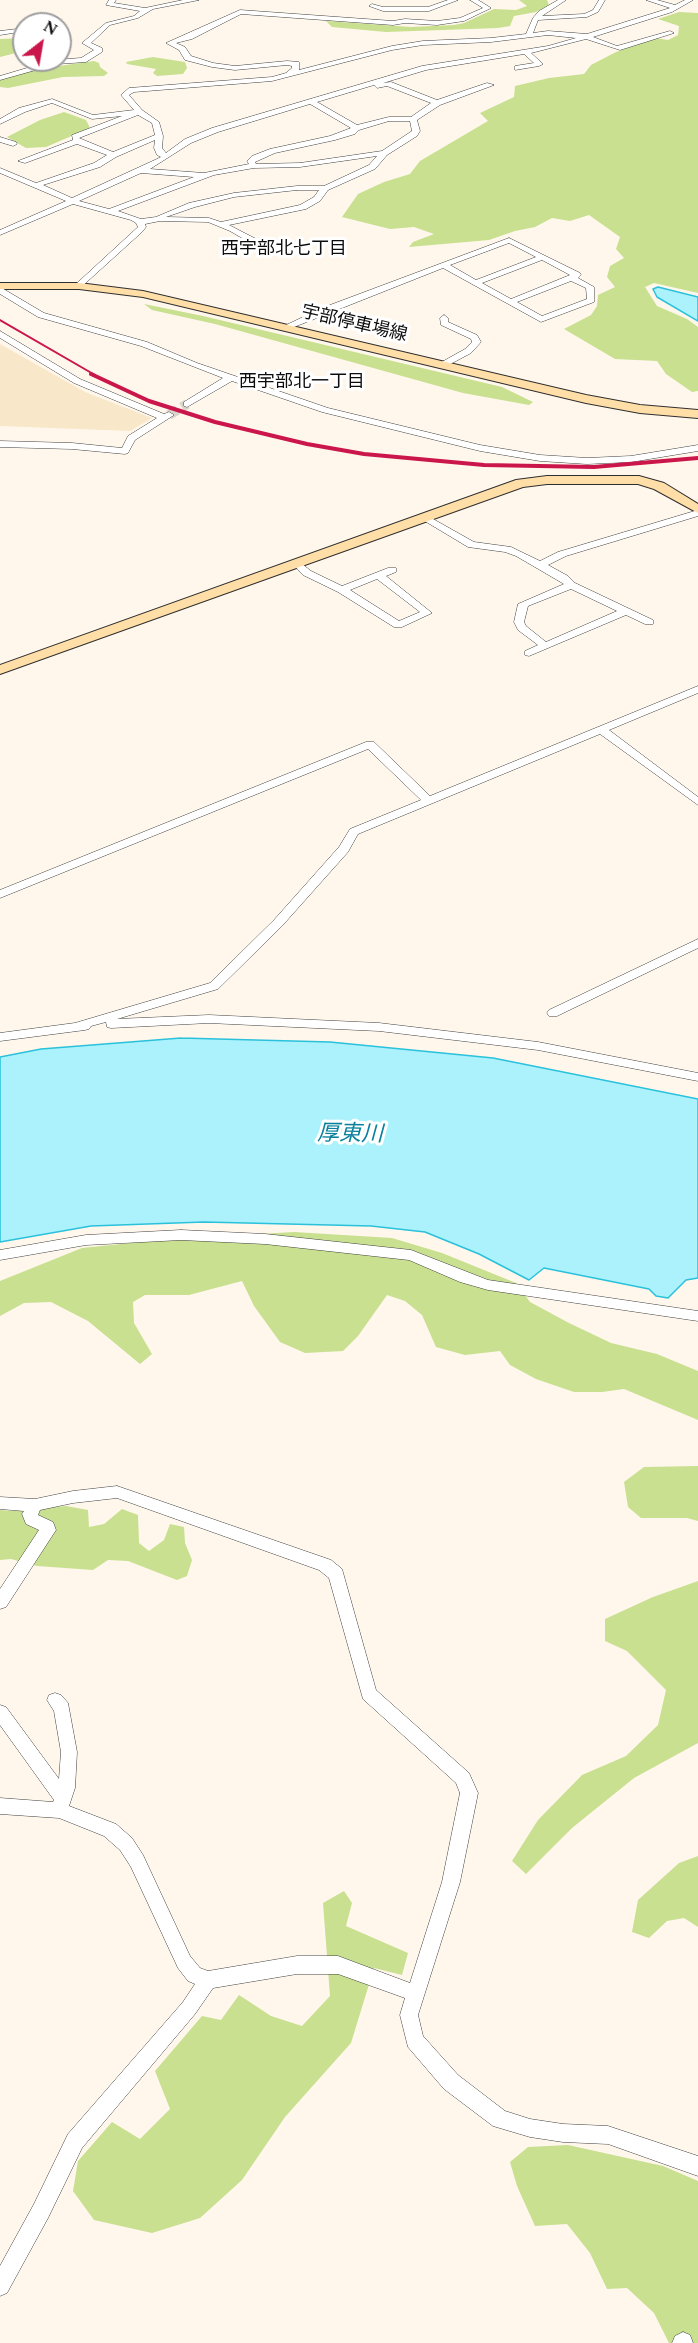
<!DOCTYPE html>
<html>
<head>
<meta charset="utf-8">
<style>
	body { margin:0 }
	#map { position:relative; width:698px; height:2343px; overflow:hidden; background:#fff7ec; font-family:Spectral,serif }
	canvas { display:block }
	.north { position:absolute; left:12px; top:12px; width:60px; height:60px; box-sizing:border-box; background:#fff; border:2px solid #9e9e9e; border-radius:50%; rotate:31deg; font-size:16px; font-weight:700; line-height:24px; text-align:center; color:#0d0d0d }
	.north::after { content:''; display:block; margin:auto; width:21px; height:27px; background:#cb164c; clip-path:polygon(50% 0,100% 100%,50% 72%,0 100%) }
</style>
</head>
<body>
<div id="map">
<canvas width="698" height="2343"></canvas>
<div class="north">N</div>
</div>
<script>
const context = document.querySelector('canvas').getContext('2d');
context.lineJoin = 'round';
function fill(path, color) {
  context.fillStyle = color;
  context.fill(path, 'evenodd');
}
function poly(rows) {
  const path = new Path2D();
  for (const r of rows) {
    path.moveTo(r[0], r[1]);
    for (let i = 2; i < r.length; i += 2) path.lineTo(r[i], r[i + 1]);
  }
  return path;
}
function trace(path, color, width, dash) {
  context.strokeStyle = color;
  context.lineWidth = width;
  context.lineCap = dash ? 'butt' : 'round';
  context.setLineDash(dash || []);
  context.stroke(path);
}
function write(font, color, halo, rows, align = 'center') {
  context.font = font + ' Spectral,"Noto Sans JP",serif';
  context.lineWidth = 6;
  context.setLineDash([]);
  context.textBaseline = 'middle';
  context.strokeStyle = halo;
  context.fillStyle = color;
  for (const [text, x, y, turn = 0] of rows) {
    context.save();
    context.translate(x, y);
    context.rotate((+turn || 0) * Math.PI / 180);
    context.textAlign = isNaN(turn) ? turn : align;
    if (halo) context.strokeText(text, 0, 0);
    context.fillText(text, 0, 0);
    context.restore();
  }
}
fill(poly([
	[0,344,85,392,152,418,130,431,0,426]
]), '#f8e8c9');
fill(poly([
	[519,0,547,0,549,5,536,12,514,16,510,26,498,28,386,32,332,27,326,21,411,27,454,25,464,23,494,9,516,10,527,6],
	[679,12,698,13,698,293,654,283,645,287,657,306,687,319,698,327,698,391,692,392,666,374,657,361,615,359,564,329,591,315,597,306,598,295,615,287,607,277,610,266,624,258,616,249,620,237,589,215,570,221,552,218,535,227,515,231,489,240,409,247,413,242,434,234,414,227,390,229,342,217,358,194,384,182,410,174,420,161,488,121,480,113,514,97,515,86,549,78,584,74,591,65,616,52,655,38,668,40,678,35,679,26,658,19],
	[24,38,24,51,0,57,0,39],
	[153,57,185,62,187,68,183,74,157,76,153,73,156,69,127,64,126,62],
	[94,61,99,63,100,67,108,73,104,76,63,77,8,88,0,87,0,80,38,69],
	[64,112,86,120,90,128,46,147,26,148,7,137,40,120],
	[144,304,203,316,502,387,533,402,529,405,463,393,215,324,152,310],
	[294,1232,392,1238,442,1253,516,1283,530,1302,569,1323,611,1343,657,1354,698,1371,698,1420,624,1389,602,1392,574,1392,536,1379,510,1365,500,1351,465,1355,436,1347,422,1315,405,1301,387,1295,358,1336,343,1351,305,1353,280,1342,254,1306,242,1281,189,1295,145,1295,133,1302,134,1323,152,1354,140,1364,88,1321,51,1302,24,1303,0,1316,0,1281,82,1248,170,1239],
	[698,1466,698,1521,687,1518,641,1518,628,1507,624,1482,644,1467],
	[66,1506,88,1510,89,1527,104,1524,122,1509,138,1515,139,1543,149,1551,164,1540,170,1524,184,1527,185,1543,192,1560,187,1576,177,1580,128,1561,108,1560,93,1570,37,1566,11,1559,0,1560,0,1510,12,1511],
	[698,1581,698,1743,634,1778,572,1828,526,1874,512,1861,538,1820,582,1775,626,1756,658,1725,666,1690,627,1651,605,1641,605,1619,653,1597],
	[698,1856,698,1927,684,1918,667,1921,649,1938,632,1932,638,1900,679,1863],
	[344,1891,352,1903,346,1926,408,1953,402,1975,374,1968,351,2043,285,2117,242,2180,200,2218,152,2233,94,2220,73,2191,78,2161,112,2122,140,2139,170,2109,155,2071,202,2016,221,2020,239,1995,271,2016,302,2026,330,1996,323,1903],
	[568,2145,663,2166,698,2181,698,2343,669,2343,654,2313,627,2288,607,2289,590,2253,567,2224,535,2226,517,2186,510,2162,528,2147]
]), '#c8e08f');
const water = poly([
	[658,287,698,297,698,321,657,297,653,289,658,287],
	[181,1038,330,1042,493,1058,698,1099,698,1278,686,1280,668,1298,656,1296,649,1289,544,1268,529,1280,479,1254,425,1232,371,1226,204,1222,91,1226,0,1242,0,1057,41,1049,181,1038]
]);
fill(water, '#abf2fd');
trace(water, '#2ac1db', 1.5);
trace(poly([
	[169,415,187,404]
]), '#dbd4cb', 10, [10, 5]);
const street = poly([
	[109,0,116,0,114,3,145,8,183,0,199,0,153,9,138,18,110,25,91,43,102,48,102,52,86,62,57,64,0,80,0,76,54,60,81,58,94,50,82,43,106,23,134,16,140,11,106,5,109,0],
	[448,0,458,0,429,11,383,11,369,6,372,4,383,7,428,7,448,0],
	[470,0,478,0,491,8,464,21,437,25,405,23,393,25,241,14,192,39,176,43,185,47,191,56,213,63,235,66,287,61,299,62,299,70,392,46,423,41,491,38,526,34,533,18,539,11,558,0,566,0,542,16,584,14,593,10,599,0,605,0,598,12,587,17,538,20,533,33,548,31,587,34,670,8,646,0,657,0,675,5,685,0,693,0,672,12,593,37,617,46,670,31,674,33,620,50,586,39,531,53,543,64,539,66,515,70,515,66,534,63,524,54,426,70,383,83,391,82,437,100,487,83,494,85,440,105,417,120,420,131,417,136,387,155,375,169,328,190,320,201,306,209,229,225,260,241,290,247,290,251,254,245,230,231,208,222,160,221,145,224,146,227,142,232,79,289,76,288,76,284,138,227,136,223,131,220,73,204,0,235,0,230,66,201,0,173,0,168,36,183,94,163,107,155,77,144,25,163,18,161,73,140,72,135,122,116,92,119,52,103,25,112,0,124,0,119,19,108,52,99,93,115,134,110,121,95,129,88,272,77,286,73,292,68,292,66,287,65,235,70,212,67,185,60,179,50,166,43,240,10,393,21,405,19,437,21,460,18,483,8,470,0],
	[548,35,576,38,548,46,422,66,212,128,185,139,166,153,162,148,163,136,159,122,142,110,129,95,134,92,272,81,392,50,423,45,491,42,548,35],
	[374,85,377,88,387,86,431,103,411,117,389,117,357,125,317,102,374,85],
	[310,104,351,128,330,136,270,149,252,156,247,161,249,164,204,173,150,169,191,143,218,132,310,104],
	[138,115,152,123,155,135,113,152,79,138,138,115],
	[389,121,410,121,412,131,382,151,300,163,256,164,255,162,275,153,335,140,355,134,359,130,389,121],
	[155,140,154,148,157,155,161,157,157,159,72,198,43,185,100,167,116,157,155,140],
	[377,156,369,165,324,186,297,186,234,193,189,203,156,217,141,219,118,211,214,175,254,168,300,167,377,156],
	[141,173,194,177,109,209,79,201,141,173],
	[297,190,319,190,314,197,300,205,221,222,209,218,166,217,195,207,234,197,297,190],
	[17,29,19,30,19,32,0,35,0,31,17,29],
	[0,137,16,142,17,144,13,146,0,142,0,137],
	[509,238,580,273,581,275,578,278,594,287,594,302,541,322,443,268,289,329,282,327,322,308,509,238],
	[509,243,536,257,476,280,450,265,509,243],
	[542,260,570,275,511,299,482,283,542,260],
	[571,281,586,288,587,299,542,316,517,302,571,281],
	[0,287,44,313,147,342,197,363,328,408,480,445,540,455,587,458,631,456,698,445,698,451,631,462,587,464,540,461,480,451,322,412,232,381,187,407,184,406,184,402,223,378,141,346,38,317,0,294,0,287],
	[444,315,448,318,448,322,477,335,481,342,471,353,443,368,439,365,440,363,465,349,472,342,471,339,441,325,440,318,444,315],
	[0,331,80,379,164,414,169,412,174,415,135,440,128,453,125,454,72,449,0,447,0,441,72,443,122,448,128,436,157,418,74,383,0,338,0,331],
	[698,510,698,516,566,556,548,565,568,576,575,583,653,620,653,624,645,624,626,615,529,656,525,655,525,651,538,645,518,630,514,622,518,604,564,584,516,556,505,552,468,547,418,517,426,515,474,542,511,547,540,561,558,552,698,510],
	[571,589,617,611,546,642,526,626,524,622,528,606,571,589],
	[297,560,311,571,342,586,388,568,396,568,396,572,386,576,432,613,402,627,394,627,338,592,303,575,292,563,297,560],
	[377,579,420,612,399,621,350,590,377,579],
	[698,686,698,693,609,730,698,797,698,805,600,734,358,834,348,852,282,926,218,989,117,1019,209,1015,379,1023,538,1042,698,1073,698,1081,538,1050,379,1031,209,1023,111,1028,107,1027,106,1022,91,1026,89,1029,85,1030,0,1041,0,1033,75,1023,210,983,274,920,339,847,350,829,421,800,368,749,0,898,0,890,366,742,374,742,430,796,698,686],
	[698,939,698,948,557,1016,549,1016,547,1013,549,1010,698,939],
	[181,1230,265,1234,411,1250,488,1280,698,1311,698,1321,488,1290,460,1282,409,1260,265,1244,181,1240,86,1245,0,1260,0,1250,86,1235,181,1230],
	[117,1486,331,1560,342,1569,376,1690,469,1773,478,1793,460,1882,418,2015,423,2036,458,2075,505,2111,530,2119,563,2124,608,2126,698,2156,698,2176,608,2144,563,2142,530,2137,493,2126,444,2089,408,2047,400,2015,405,1998,338,1974,297,1974,213,1988,195,2014,82,2148,48,2218,7,2293,0,2296,0,2266,34,2204,68,2134,183,2002,195,1984,188,1981,178,1968,131,1867,120,1850,104,1836,59,1818,0,1814,0,1798,53,1802,54,1800,0,1725,0,1705,6,1707,59,1779,61,1752,54,1711,47,1700,49,1695,55,1693,61,1695,68,1703,77,1752,75,1788,69,1806,116,1824,132,1838,143,1855,190,1956,200,1968,208,1971,297,1956,338,1956,410,1983,442,1882,460,1793,456,1783,363,1699,329,1578,319,1570,117,1498,73,1503,40,1510,38,1515,53,1522,56,1530,6,1607,0,1609,0,1589,39,1530,26,1524,22,1514,24,1511,0,1509,0,1497,35,1499,73,1491,117,1486],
	[683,2332,690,2335,693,2343,672,2343,675,2336,683,2332]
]);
const secondary = poly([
	[0,283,79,283,143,291,586,395,640,405,698,410,698,418,640,413,586,403,143,297,79,289,0,289,0,283],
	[547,476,639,476,664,483,698,504,698,513,654,489,638,484,547,484,523,487,0,674,0,665,516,480,547,476]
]);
trace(street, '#404040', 1);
trace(secondary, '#2f2f2f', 2);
fill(street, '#fff');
fill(secondary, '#ffdfa7');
trace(poly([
	[0,320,95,375]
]), '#cb164c', 2);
trace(poly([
	[91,374,149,401,215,422,307,444,364,454,484,465,594,467,698,458]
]), '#cb164c', 4);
write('18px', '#0d0d0d', '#fff', [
	["西宇部北七丁目",284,250],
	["西宇部北一丁目",302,383]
]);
write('18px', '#0d0d0d', '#fff', [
	["宇部停車場線",354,325,13]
]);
write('italic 22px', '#0a819c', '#fff', [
	["厚東川",350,1136,1]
]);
</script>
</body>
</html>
